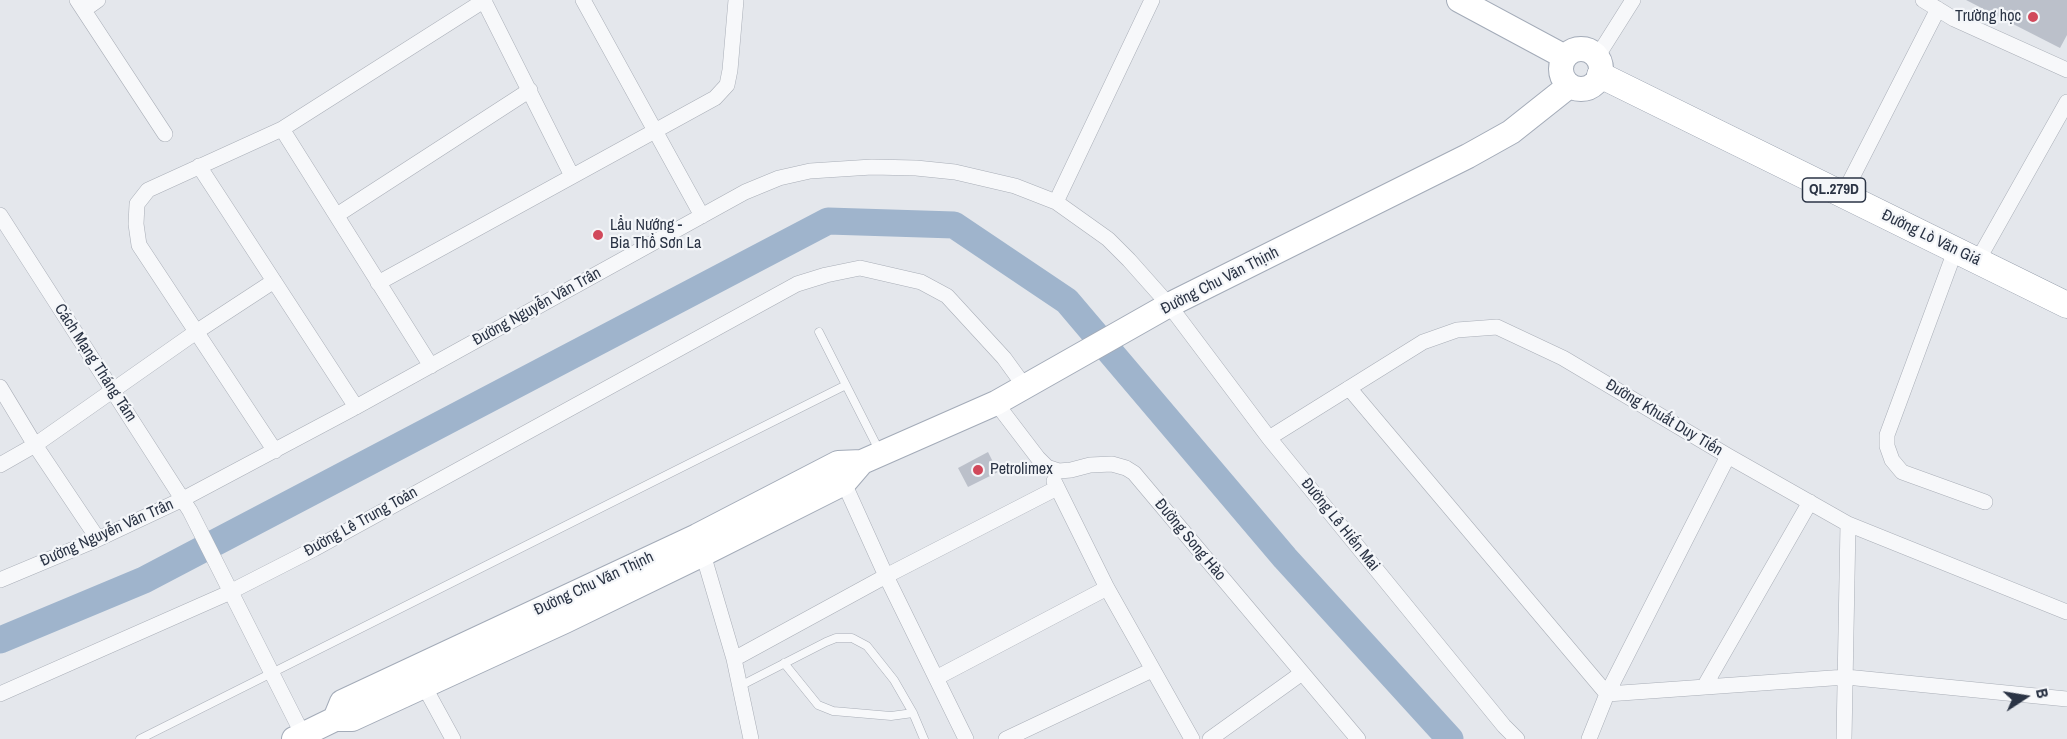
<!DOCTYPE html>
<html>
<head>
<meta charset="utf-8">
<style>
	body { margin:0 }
	#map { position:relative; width:2067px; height:739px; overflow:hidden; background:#e4e7ec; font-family:"Archivo Narrow",sans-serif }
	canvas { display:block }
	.north { position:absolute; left:1995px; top:667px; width:60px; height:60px; -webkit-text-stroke:4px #f4f6f9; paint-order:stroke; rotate:78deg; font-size:16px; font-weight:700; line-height:24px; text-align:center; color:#2b3445 }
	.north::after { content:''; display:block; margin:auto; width:21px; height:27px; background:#2b3445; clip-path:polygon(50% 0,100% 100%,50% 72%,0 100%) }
</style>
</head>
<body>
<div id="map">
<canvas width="2067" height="739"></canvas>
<div class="north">B</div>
</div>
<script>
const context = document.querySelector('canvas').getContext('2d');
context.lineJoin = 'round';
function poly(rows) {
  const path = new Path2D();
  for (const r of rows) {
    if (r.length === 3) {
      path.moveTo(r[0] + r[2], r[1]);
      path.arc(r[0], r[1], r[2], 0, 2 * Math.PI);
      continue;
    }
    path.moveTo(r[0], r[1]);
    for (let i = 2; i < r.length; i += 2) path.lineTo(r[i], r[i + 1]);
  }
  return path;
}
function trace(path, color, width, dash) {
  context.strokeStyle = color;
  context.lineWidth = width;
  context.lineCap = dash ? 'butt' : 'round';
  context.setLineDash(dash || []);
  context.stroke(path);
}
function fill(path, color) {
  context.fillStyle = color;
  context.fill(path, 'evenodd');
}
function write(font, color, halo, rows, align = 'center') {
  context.font = font + ' "Archivo Narrow",sans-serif';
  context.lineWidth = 4.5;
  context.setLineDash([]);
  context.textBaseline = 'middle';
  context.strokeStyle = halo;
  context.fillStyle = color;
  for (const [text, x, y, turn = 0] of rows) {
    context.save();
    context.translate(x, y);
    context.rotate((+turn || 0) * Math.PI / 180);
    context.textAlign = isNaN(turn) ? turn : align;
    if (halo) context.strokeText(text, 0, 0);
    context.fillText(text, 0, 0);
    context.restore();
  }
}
trace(poly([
	[0,640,144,580,828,221,954,225,1067,301,1285,558,1450,739]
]), '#9fb4cc', 27);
fill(poly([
	[1966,0,2067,0,2067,35,2060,48],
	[988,452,998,472,968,487,958,468]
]), '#bbc0ca');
const service = poly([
	[819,332,880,452],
	[784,663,818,705,833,711,891,716,913,713],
	[740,686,826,642,836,638,852,638,867,646,894,680,913,713,924,739],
	[140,739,846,385]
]);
const minor = poly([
	[77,0,165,134],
	[583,0,702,216],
	[1923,0,1954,19,2067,70],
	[484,1,572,176],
	[84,10,98,0],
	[1597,57,1633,0],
	[282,129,431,366],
	[199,166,356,407],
	[1843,195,1938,9],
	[1056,202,1152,0],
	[0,215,190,511,303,735],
	[337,215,530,90],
	[1955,251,1887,435,1887,446,1892,460,1902,472,1985,502],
	[1978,260,2067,102],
	[378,283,715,98,727,85,730,70,736,0],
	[0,387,35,445,98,539],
	[1349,388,1607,694,1846,677,2067,699],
	[996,403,1038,458,1047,467,1059,471,1071,470,1090,465,1112,464,1126,468,1134,473,1358,739],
	[1269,438,1423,342,1457,330,1497,327,1563,358,1728,456,1848,524,2067,612],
	[275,451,139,245,136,224,137,204,148,190,282,129,485,0],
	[0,465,35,445,196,332,274,281],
	[1054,481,1107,588,1192,739],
	[844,483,886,576,966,739],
	[703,554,734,659],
	[0,580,98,539,183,499,356,407,745,192,779,178,810,171,872,167,916,168,955,172,1015,186,1056,202,1108,239,1129,260,1169,305,1269,438,1504,726,1517,739],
	[936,678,1107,588],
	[424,686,453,739],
	[1704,687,1810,502],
	[0,694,224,595,314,549,797,284,826,275,860,268,921,282,947,296,1004,358,1025,387],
	[751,739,734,659,886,576,1057,488],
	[1006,739,1152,670],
	[1210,739,1302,673],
	[1589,739,1607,694,1728,456],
	[1844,739,1848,524]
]);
const primary = poly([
	[1459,0,1565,57],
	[1581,69,20],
	[335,719,342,702,697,536,838,463,862,462,996,403,1169,305,1468,156,1511,132,1569,86],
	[294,739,335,719,352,719,565,621,703,554,844,483,862,462]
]);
const trunk = poly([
	[1600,75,2067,305]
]);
trace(service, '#a9aeb7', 9);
trace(minor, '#a9aeb7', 16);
trace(primary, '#a3abb8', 26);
trace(trunk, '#8b94a3', 27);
trace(service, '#f7f8fa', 8);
trace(minor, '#f7f8fa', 15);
trace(primary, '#fff', 24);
trace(trunk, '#fff', 26);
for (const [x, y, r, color] of [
	[2033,17,6,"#d1495b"],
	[598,235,6,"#d1495b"],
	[978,470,6,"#d1495b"]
]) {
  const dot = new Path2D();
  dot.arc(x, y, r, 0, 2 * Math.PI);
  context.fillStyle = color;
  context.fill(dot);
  trace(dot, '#f4f6f9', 2);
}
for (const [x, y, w] of [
	[1834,190,63]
]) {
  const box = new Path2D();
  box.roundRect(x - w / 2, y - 12, w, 24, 4.5);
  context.fillStyle = '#f4f6f9';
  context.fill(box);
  trace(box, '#2b3445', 1.5);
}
write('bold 15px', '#2b3445', null, [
	["QL.279D",1834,190]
]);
write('16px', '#2b3445', '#f4f6f9', [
	["Trường học",2021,17,"right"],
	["Lẩu Nướng -",610,226],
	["Bia Thổ Sơn La",610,244],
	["Petrolimex",990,470]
], 'left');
write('16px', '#2b3445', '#f4f6f9', [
	["Đường Lò Văn Giá",1931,238,26],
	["Đường Chu Văn Thịnh",1220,281,-27],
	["Đường Nguyễn Văn Trân",537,307,-29],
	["Cách Mạng Tháng Tám",95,363,57],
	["Đường Khuất Duy Tiến",1664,418,31],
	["Đường Lê Trung Toản",361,522,-29],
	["Đường Lê Hiến Mai",1340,525,51],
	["Đường Nguyễn Văn Trân",107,533,-24],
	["Đường Song Hào",1190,540,50],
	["Đường Chu Văn Thịnh",594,584,-25]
]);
</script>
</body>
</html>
